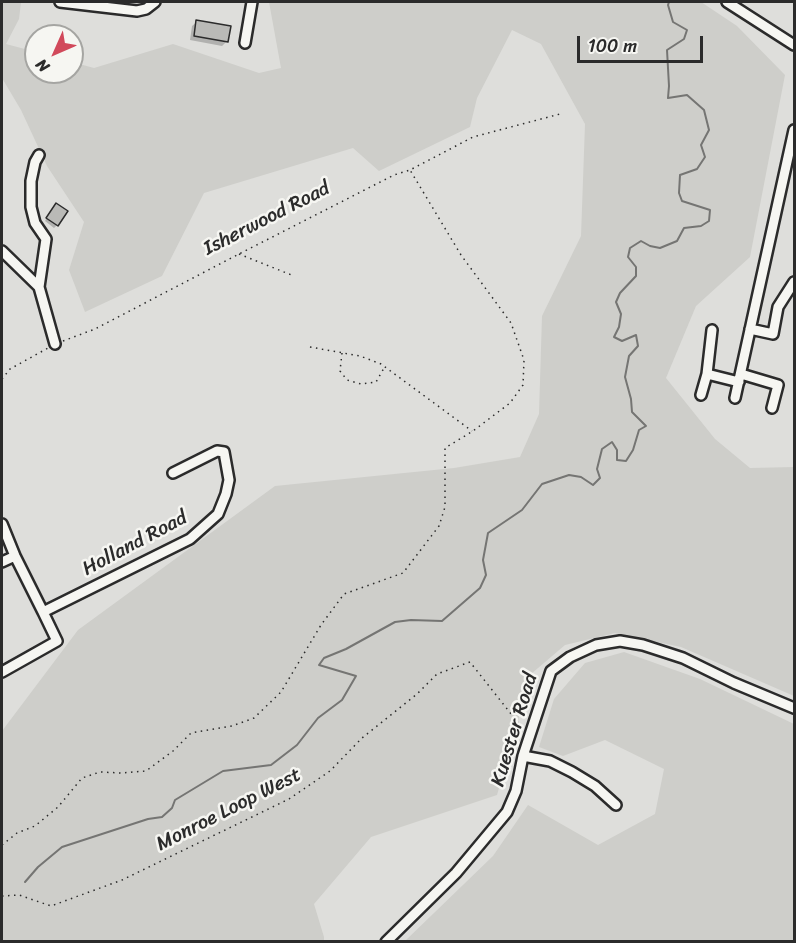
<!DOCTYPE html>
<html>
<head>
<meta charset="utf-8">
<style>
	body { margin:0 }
	#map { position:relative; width:796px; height:943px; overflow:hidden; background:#eeeeea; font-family:Sriracha,sans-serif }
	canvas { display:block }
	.frame { position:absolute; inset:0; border:3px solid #2b2b2b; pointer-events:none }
	.north { position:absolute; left:24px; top:24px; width:60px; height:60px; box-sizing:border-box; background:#f6f6f2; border:2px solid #a5a5a2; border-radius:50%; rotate:225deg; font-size:16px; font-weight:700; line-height:24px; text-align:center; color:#2b2b2b }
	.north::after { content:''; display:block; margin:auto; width:21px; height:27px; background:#d1495b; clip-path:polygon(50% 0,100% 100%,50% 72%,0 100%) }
	.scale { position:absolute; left:577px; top:36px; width:126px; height:27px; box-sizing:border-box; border:3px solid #2b2b2b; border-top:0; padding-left:8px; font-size:18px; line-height:21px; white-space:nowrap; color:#2b2b2b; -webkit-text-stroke:4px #f6f6f2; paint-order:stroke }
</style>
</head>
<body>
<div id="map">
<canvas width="796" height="943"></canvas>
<div class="frame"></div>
<div class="north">N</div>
<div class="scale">100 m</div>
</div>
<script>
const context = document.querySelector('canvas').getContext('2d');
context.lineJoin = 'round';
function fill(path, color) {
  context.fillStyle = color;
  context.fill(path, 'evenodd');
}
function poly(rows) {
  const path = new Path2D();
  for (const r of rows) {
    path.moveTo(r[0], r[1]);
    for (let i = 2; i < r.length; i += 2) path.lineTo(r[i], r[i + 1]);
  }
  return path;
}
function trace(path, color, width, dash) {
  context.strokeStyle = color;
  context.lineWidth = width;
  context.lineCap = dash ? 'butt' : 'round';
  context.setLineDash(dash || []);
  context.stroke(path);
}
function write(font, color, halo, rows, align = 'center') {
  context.font = font + ' Sriracha,sans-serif';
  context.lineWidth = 5;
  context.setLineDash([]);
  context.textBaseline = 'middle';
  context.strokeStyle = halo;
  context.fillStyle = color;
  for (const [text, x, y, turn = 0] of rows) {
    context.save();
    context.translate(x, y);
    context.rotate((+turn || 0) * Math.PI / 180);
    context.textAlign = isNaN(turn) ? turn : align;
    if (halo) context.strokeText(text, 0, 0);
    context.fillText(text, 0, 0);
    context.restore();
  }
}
fill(poly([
	[2,2,794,2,794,941,2,941],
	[36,36,72,36,72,72,36,72]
]), '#dededb');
fill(poly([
	[2,2,21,2,19,19,6,44,36,52,36,72,72,72,72,62,94,68,173,44,259,73,281,68,269,2,701,2,737,26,785,75,750,257,696,306,666,378,715,439,750,468,794,467,794,696,681,647,615,633,565,645,531,674,497,795,371,837,314,904,324,937,324,941,2,941,2,731,78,630,275,486,454,468,520,457,539,414,542,316,581,236,585,124,541,44,512,30,477,98,470,127,379,171,353,148,204,193,162,276,85,312,69,270,84,222,47,166,21,110,2,78],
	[624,652,700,679,794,724,794,941,405,941,493,856,528,805,598,845,655,814,664,769,605,740,563,756,539,747,554,699,585,663]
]), '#cececa');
fill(poly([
	[197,22,227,41,222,46,190,40,192,26],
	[53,208,57,225,54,228,45,221]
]), '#0003');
trace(poly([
	[25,882,38,867,62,847,148,819,162,817,172,808,175,800,223,771,271,765,297,745,318,718,342,700,356,676,319,665,324,658,346,649,395,622,411,620,442,621,480,588,486,575,483,560,488,533,522,510,542,484,569,475,581,477,593,485,600,478,597,469,602,449,612,442,617,450,617,460,626,461,633,450,639,430,646,426,632,412,631,399,625,377,629,356,638,346,636,335,622,341,614,337,619,327,621,314,616,302,620,293,636,276,636,267,628,257,630,248,641,241,650,246,660,248,677,241,684,228,701,226,709,221,710,210,682,201,679,193,680,175,697,169,705,157,701,145,709,130,704,110,687,95,668,98,669,86,667,50,684,39,687,30,673,22,668,5,669,2]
]), '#757573', 2);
const building = poly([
	[196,20,231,26,228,42,194,36,196,20],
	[56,203,68,211,58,226,46,218,56,203]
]);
fill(building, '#babab7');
trace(building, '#2b2b2b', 1.5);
const minor = poly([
	[60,2,137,11,146,9,155,2],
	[727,2,794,45],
	[245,43,252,2],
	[39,155,35,162,31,181,31,207,35,223,46,239,39,287],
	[2,251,39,287,55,344],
	[750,329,773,334,778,307,794,282],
	[707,374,739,382],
	[741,374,778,385,772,408],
	[701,395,707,374,712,330],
	[735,398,794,130],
	[2,524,15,556,43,612],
	[2,562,15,556],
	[2,672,57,641,43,612,190,539,218,514,226,494,229,480,224,452,217,451,173,473],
	[523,756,550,761,572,772,595,786,616,805],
	[386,942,456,873,507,812,516,791,523,756,551,671,570,657,596,645,620,641,643,645,683,658,734,683,794,708]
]);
trace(minor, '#2b2b2b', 14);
trace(poly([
	[239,254,294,276],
	[63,341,95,329,239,254,394,175,410,170,473,137,560,114],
	[310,347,360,356,381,364,472,431],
	[342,353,340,371,347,380,361,384,376,382,384,368],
	[2,379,10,369,48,348],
	[2,845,17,833,35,826,58,807,82,778,100,772,121,773,146,771,173,751,191,733,232,726,254,718,281,692,321,625,344,594,403,573,439,526,445,507,445,448,473,431,510,403,523,385,524,360,511,323,461,255,410,170],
	[2,896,19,895,51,906,122,880,289,799,330,771,362,738,417,694,437,674,470,662,519,724,520,734]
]), '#2b2b2b', 1.5, [1.5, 4.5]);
trace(minor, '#f6f6f2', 9);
write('20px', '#2b2b2b', '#f6f6f2', [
	["Isherwood Road",267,219,-27],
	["Holland Road",135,544,-28],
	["Kuester Road",515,730,-73],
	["Monroe Loop West",229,810,-27]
]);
</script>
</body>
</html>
